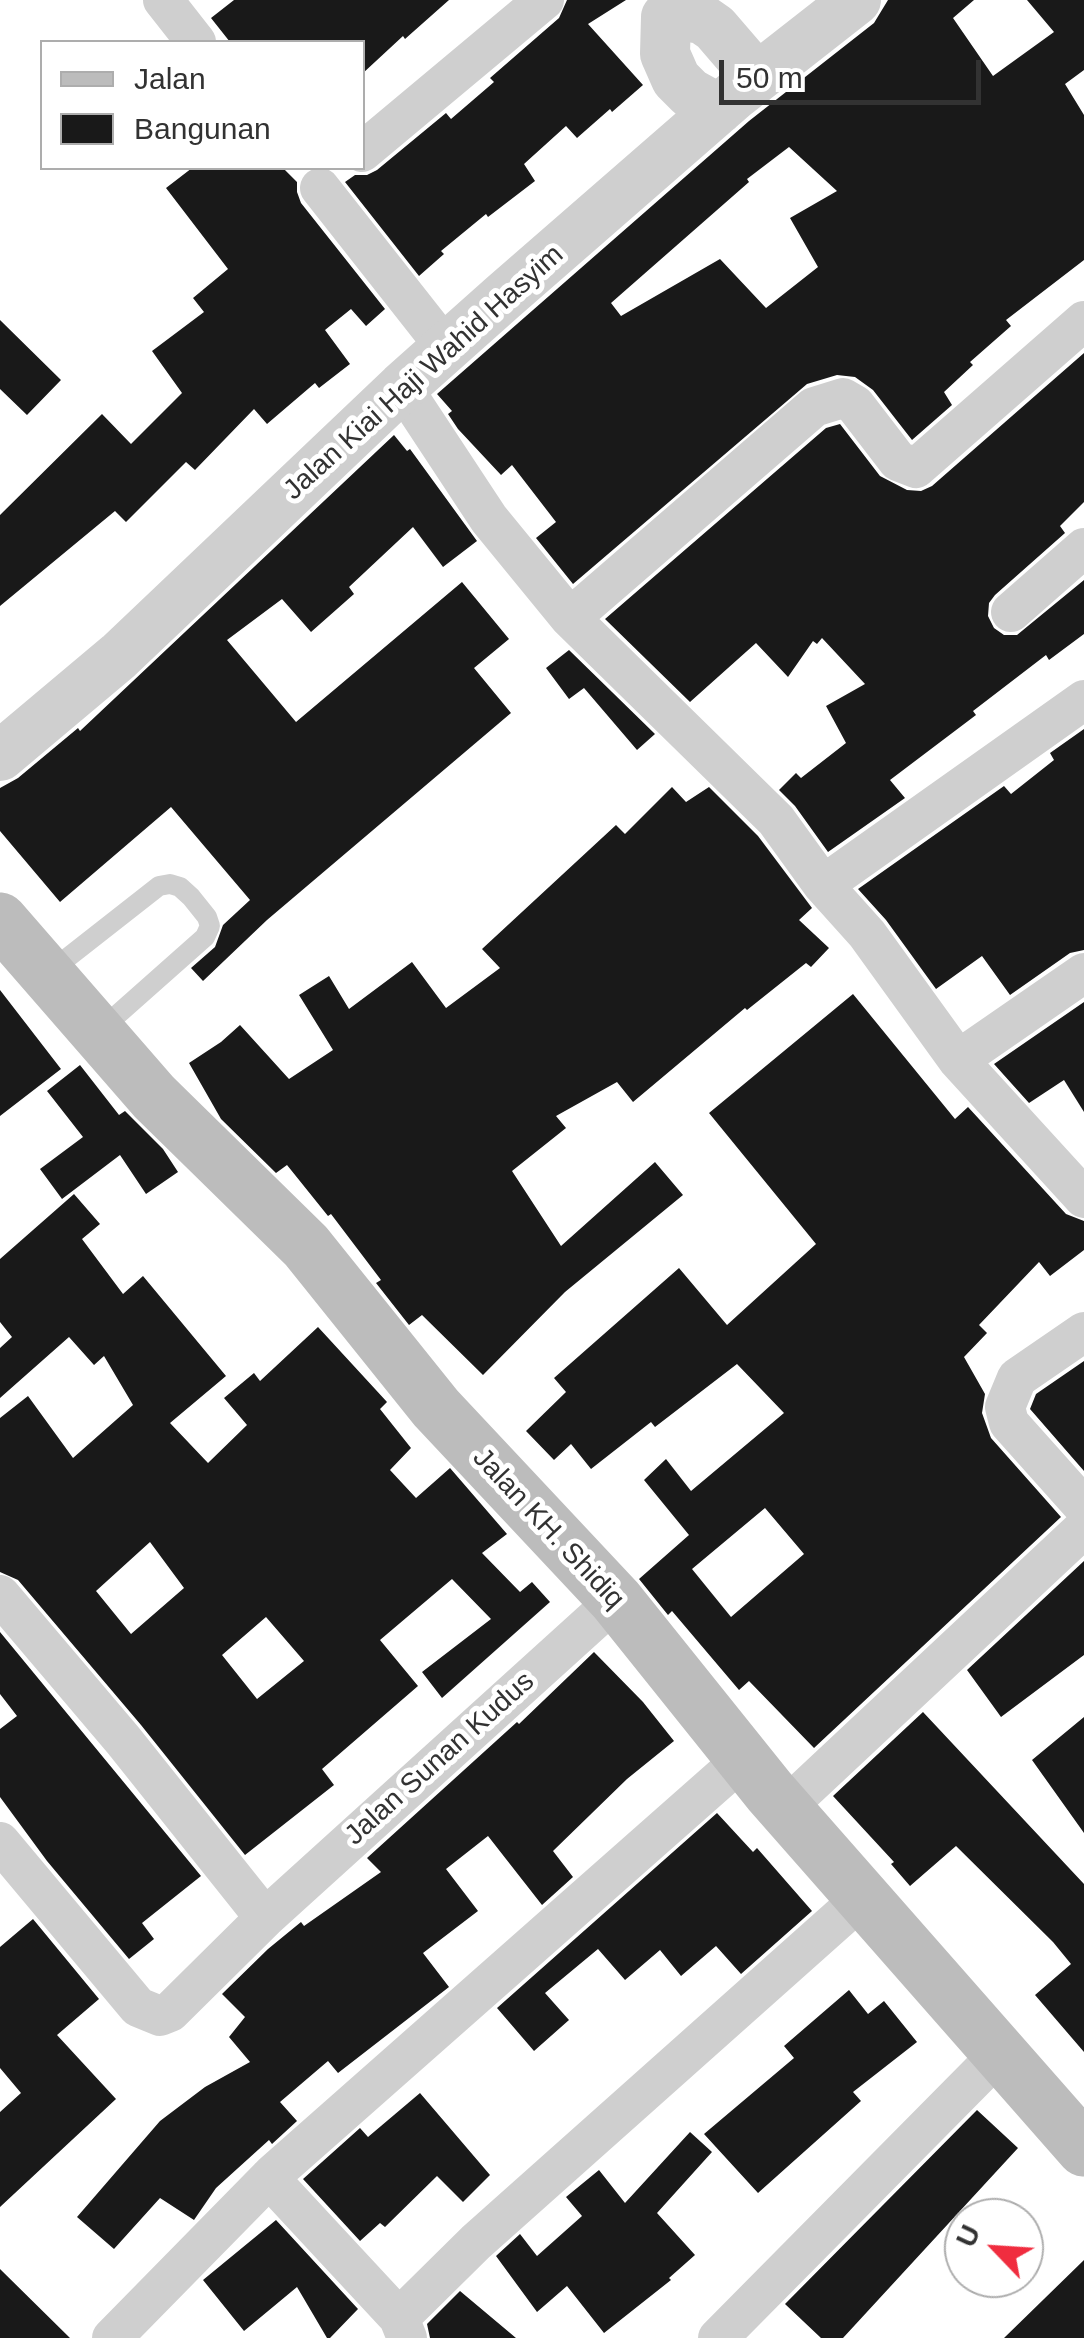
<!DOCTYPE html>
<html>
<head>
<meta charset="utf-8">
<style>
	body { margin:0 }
	#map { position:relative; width:1084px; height:2338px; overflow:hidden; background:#fff; font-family:Helvetica,sans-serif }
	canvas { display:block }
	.legend { position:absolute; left:40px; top:40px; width:325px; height:130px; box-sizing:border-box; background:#fff; border:2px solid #adadad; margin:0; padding:12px 18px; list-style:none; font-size:30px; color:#323232 }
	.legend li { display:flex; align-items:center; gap:20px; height:50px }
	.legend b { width:50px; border:2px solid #adadad }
	.north { position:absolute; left:944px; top:2198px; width:100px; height:100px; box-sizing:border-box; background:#fff; border:2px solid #adadad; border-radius:50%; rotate:295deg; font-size:28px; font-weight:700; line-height:40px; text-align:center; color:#323232 }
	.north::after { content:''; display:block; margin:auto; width:35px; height:45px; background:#f02d3f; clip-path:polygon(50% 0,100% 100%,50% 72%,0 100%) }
	.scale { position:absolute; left:719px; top:60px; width:262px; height:45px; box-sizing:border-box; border:5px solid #323232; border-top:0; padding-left:12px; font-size:30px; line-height:35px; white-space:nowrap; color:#323232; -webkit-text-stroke:8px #fff; paint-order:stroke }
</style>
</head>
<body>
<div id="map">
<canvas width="1084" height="2338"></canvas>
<ul class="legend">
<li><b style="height:12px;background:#bcbcbc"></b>Jalan</li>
<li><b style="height:28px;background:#191919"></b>Bangunan</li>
</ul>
<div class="north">U</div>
<div class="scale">50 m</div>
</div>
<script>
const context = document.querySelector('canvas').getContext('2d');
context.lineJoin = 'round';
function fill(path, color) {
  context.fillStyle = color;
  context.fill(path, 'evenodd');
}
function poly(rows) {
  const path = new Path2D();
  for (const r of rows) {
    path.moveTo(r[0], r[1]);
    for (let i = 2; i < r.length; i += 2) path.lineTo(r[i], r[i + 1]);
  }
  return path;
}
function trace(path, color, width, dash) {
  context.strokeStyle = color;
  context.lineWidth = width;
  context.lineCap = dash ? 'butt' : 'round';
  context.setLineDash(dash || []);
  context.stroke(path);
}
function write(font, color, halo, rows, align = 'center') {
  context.font = font + ' Helvetica,sans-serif';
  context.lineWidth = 10;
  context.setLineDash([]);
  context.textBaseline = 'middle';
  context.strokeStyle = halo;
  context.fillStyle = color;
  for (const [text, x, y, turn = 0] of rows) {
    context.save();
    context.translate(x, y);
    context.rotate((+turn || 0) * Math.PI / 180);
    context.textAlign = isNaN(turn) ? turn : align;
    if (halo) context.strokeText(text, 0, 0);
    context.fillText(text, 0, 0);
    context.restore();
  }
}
fill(poly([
	[234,0,449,0,405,39,403,36,362,74,362,42,230,42,211,18],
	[567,0,626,0,588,24,643,85,612,112,610,109,577,138,566,126,524,164,535,181,488,217,486,214,441,251,444,254,419,276,345,182,355,175,367,175,377,170,446,113,451,119,494,82,490,78,559,18],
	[888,0,974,0,953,18,993,76,1054,32,1027,0,1084,0,1084,70,1065,84,1084,115,1084,260,1006,320,1011,326,970,362,973,365,944,392,952,405,912,440,873,390,855,377,837,375,807,384,573,584,536,538,556,522,512,465,501,475,458,429,448,414,452,411,437,394,749,121,874,23],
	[789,147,837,191,790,218,818,267,766,308,720,259,621,316,611,303,749,182,747,179],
	[192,168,283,168,297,182,297,192,301,203,385,309,366,326,351,309,325,330,350,364,319,388,315,383,267,424,254,409,195,470,186,462,126,522,115,511,0,606,0,515,102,414,131,444,182,393,152,351,204,312,193,298,228,269,166,188],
	[0,320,61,380,27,415,0,389],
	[1084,353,1084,502,1060,526,1065,533,995,595,989,603,988,616,994,628,1004,635,1017,635,1084,580,1084,634,1049,660,1046,655,973,711,976,715,890,780,905,798,828,852,795,806,779,790,796,773,801,778,846,743,826,706,865,684,822,638,817,644,813,641,788,677,756,643,690,702,605,619,826,428,840,424,880,476,907,490,921,491,932,486],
	[394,435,407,451,410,449,477,541,443,567,413,527,349,587,354,594,311,632,282,599,227,640,296,722,462,582,509,639,474,668,511,713,267,920,203,981,191,968,215,947,223,925,250,900,171,807,60,902,0,831,0,788,18,778,78,728,80,731],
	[569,650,655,734,637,750,584,688,569,699,546,668],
	[1084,729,1084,950,1070,953,1010,995,982,956,936,989,886,920,858,889,1004,786,1011,794,1054,760,1050,753],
	[672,787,686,802,709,787,758,836,812,908,799,920,829,948,811,967,806,963,747,1010,745,1008,633,1102,617,1082,556,1116,566,1128,512,1171,561,1246,655,1162,683,1195,565,1292,483,1375,422,1315,409,1325,376,1283,381,1280,331,1214,328,1216,287,1165,276,1173,221,1119,189,1063,221,1042,240,1025,289,1079,333,1050,299,995,329,976,349,1009,412,962,446,1008,500,968,482,949,616,825,625,834],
	[0,990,61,1069,0,1116],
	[853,994,955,1119,968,1107,1066,1214,1084,1221,1084,1250,1050,1276,1039,1262,979,1325,987,1333,964,1357,985,1394,982,1413,991,1438,1061,1517,814,1748,749,1681,739,1690,672,1611,668,1615,639,1579,689,1535,644,1480,666,1459,691,1491,784,1413,737,1364,655,1427,651,1422,591,1469,571,1444,554,1460,526,1431,566,1392,554,1378,679,1268,727,1325,816,1244,709,1113],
	[765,1508,804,1554,731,1617,692,1569],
	[1084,1002,1084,1112,1064,1080,1029,1103,994,1064],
	[80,1065,119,1115,125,1111,163,1149,178,1172,146,1194,120,1155,62,1199,40,1169,83,1137,47,1091],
	[74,1194,100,1224,82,1239,123,1294,143,1276,226,1376,170,1423,208,1463,247,1425,224,1398,254,1373,260,1381,318,1327,387,1402,380,1409,411,1448,390,1470,416,1498,450,1468,507,1534,482,1553,520,1592,532,1582,550,1602,442,1698,422,1672,491,1619,452,1579,380,1640,418,1686,322,1769,334,1785,245,1855,141,1725,18,1580,0,1572,0,1418,28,1396,73,1458,133,1405,104,1356,94,1365,69,1337,0,1398,0,1348,12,1337,0,1322,0,1259],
	[150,1542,184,1588,131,1634,96,1591],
	[266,1617,304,1661,257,1699,222,1655],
	[1084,1361,1084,1471,1030,1409,1036,1394],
	[1084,1561,1084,1655,1001,1717,967,1670],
	[0,1632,201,1876,142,1923,154,1939,129,1959,47,1861,0,1797,0,1729,17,1716,0,1694],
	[594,1652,643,1702,674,1741,627,1779,553,1851,573,1877,542,1905,488,1836,446,1869,478,1911,423,1953,449,1987,338,2073,328,2061,280,2102,297,2121,272,2144,269,2140,216,2188,194,2220,160,2198,114,2249,77,2217,160,2121,205,2087,250,2062,229,2037,245,2017,222,1994,268,1949,301,1922,304,1926,381,1872,367,1858,517,1722,519,1724],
	[923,1712,1084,1884,1084,2052,1035,1995,1071,1964,1053,1942,956,1846,910,1886,891,1864,894,1862,833,1796],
	[1084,1717,1084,1833,1032,1760],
	[717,1813,753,1852,757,1848,812,1911,741,1974,716,1946,681,1976,660,1950,625,1980,598,1949,545,1993,569,2020,534,2051,497,2008],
	[33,1919,99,1999,57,2035,116,2099,0,2207,0,2112,21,2093,0,2068,0,1947],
	[849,1990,868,2014,884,2001,917,2042,853,2092,861,2101,758,2193,704,2134,794,2058,784,2046],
	[420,2093,490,2175,463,2202,437,2176,385,2227,380,2223,360,2241,303,2179,360,2128,368,2137],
	[977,2110,1018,2148,843,2338,821,2338,785,2304],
	[690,2132,712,2152,657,2213,695,2255,669,2278,671,2280,604,2333,567,2286,537,2312,496,2256,520,2234,537,2256,582,2216,566,2197,599,2170,625,2203],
	[276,2220,358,2309,330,2338,327,2338,297,2287,244,2331,203,2280],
	[1084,2260,1084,2338,1004,2338],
	[0,2269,70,2338,0,2338],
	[460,2291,516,2338,430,2338,427,2324]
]), '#191919');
trace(poly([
	[48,973,159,886,170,884,180,887,191,897,207,917,210,926,205,937,99,1031]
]), '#cfcfcf', 20);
trace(poly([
	[163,0,196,42],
	[362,152,544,0],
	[320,188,446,348],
	[402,387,489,519,570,618,776,820,823,885,867,934,958,1060,1084,1198],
	[1011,612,1084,548],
	[570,618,814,407,843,398,855,405,898,461,916,468,1084,321],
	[823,885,1084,700],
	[958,1060,1084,973],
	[1084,1332,1017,1378,1005,1407,1009,1423,1084,1507],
	[0,1595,123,1740,265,1918],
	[784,1809,1084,1528],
	[0,1842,138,2007,160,2016,170,2012,265,1918,616,1600],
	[269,2178,399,2318],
	[112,2338,273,2174,743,1759],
	[407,2338,399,2318,476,2242,862,1898],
	[718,2338,999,2054]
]), '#cfcfcf', 40);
trace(poly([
	[666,17,678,15,702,19,715,28,746,64,752,82],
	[666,17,665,54,676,79,690,93,719,109],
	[0,756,119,656,402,387,503,297,736,94,856,0]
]), '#cfcfcf', 50);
trace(poly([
	[0,920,154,1097,306,1246,436,1408,616,1600,770,1792,1084,2149]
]), '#bcbcbc', 55);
write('28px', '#323232', '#fff', [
	["Jalan Kiai Haji Wahid Hasyim",424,373,-42],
	["Jalan KH. Shidiq",548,1529,47],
	["Jalan Sunan Kudus",440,1759,-42]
]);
</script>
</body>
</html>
